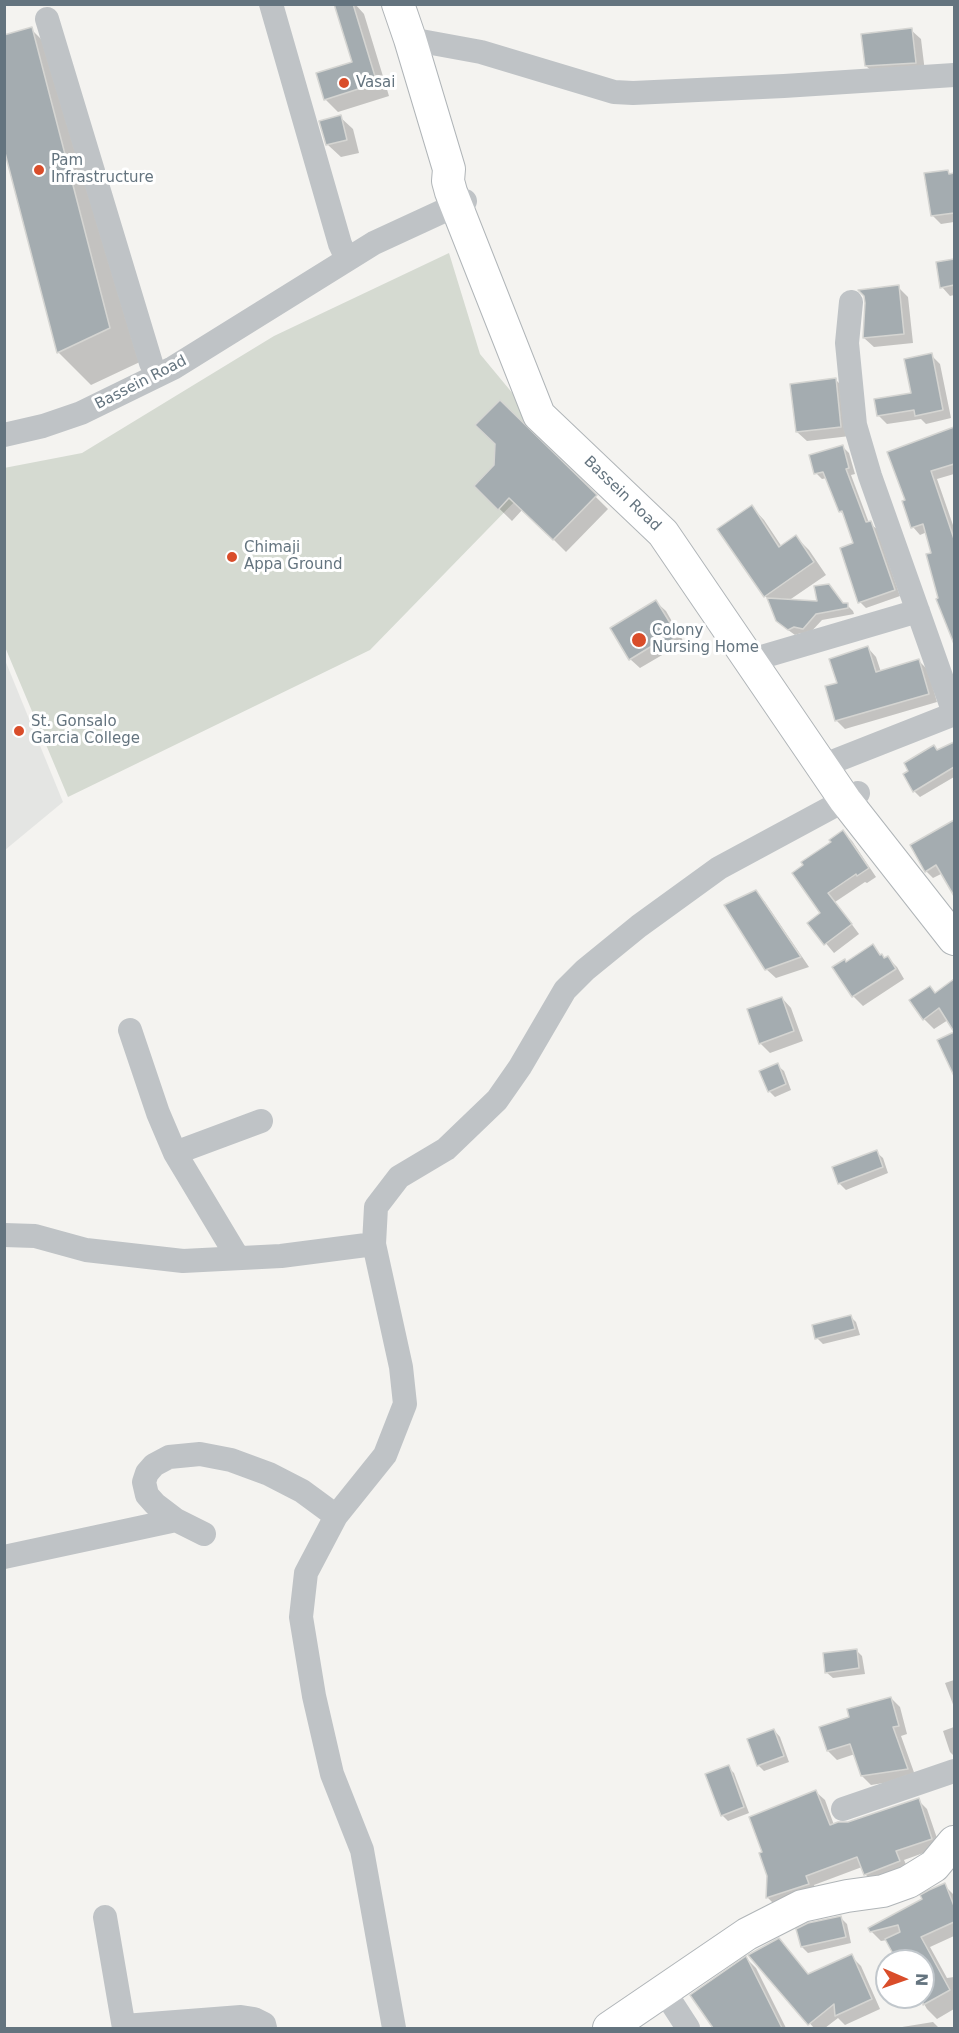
<!DOCTYPE html>
<html>
<head>
<meta charset="utf-8">
<style>
	body { margin:0 }
	#map { position:relative; width:959px; height:2033px; overflow:hidden; background:#f4f3f0; font-family:"DejaVu Sans",sans-serif }
	canvas { display:block }
	.frame { position:absolute; inset:0; border:6px solid #64747f; pointer-events:none }
	.north { position:absolute; left:875px; top:1949px; width:60px; height:60px; box-sizing:border-box; background:#fff; border:2px solid #c1c7cc; border-radius:50%; rotate:92deg; font-size:16px; font-weight:700; line-height:24px; text-align:center; color:#64747f }
	.north::after { content:''; display:block; margin:auto; width:21px; height:27px; background:#d94d2a; clip-path:polygon(50% 0,100% 100%,50% 72%,0 100%) }
</style>
</head>
<body>
<div id="map">
<canvas width="959" height="2033"></canvas>
<div class="frame"></div>
<div class="north">N</div>
</div>
<script>
const context = document.querySelector('canvas').getContext('2d');
context.lineJoin = 'round';
function fill(path, color) {
  context.fillStyle = color;
  context.fill(path, 'evenodd');
}
function poly(rows) {
  const path = new Path2D();
  for (const r of rows) {
    path.moveTo(r[0], r[1]);
    for (let i = 2; i < r.length; i += 2) path.lineTo(r[i], r[i + 1]);
  }
  return path;
}
function trace(path, color, width, dash) {
  context.strokeStyle = color;
  context.lineWidth = width;
  context.lineCap = dash ? 'butt' : 'round';
  context.setLineDash(dash || []);
  context.stroke(path);
}
function write(font, color, halo, rows, align = 'center') {
  context.font = font + ' "DejaVu Sans",sans-serif';
  context.lineWidth = 6;
  context.setLineDash([]);
  context.textBaseline = 'middle';
  context.strokeStyle = halo;
  context.fillStyle = color;
  for (const [text, x, y, turn = 0] of rows) {
    context.save();
    context.translate(x, y);
    context.rotate((+turn || 0) * Math.PI / 180);
    context.textAlign = isNaN(turn) ? turn : align;
    if (halo) context.strokeText(text, 0, 0);
    context.fillText(text, 0, 0);
    context.restore();
  }
}
fill(poly([
	[5,660,63,802,5,850,4,850]
]), '#e4e5e3');
fill(poly([
	[449,253,480,354,562,453,370,650,68,797,5,647,4,468,82,453,274,336]
]), '#d5dad1');
fill(poly([
	[341,4,355,4,364,14,389,96,338,112,325,99,354,63],
	[31,29,64,62,142,361,91,385,59,353,4,142],
	[911,30,921,39,925,72,876,75,866,66],
	[340,117,353,129,359,153,341,157,328,145,321,122],
	[947,171,951,175,954,175,954,222,941,224,932,215],
	[954,260,954,295,950,296,942,287,937,263],
	[898,287,908,297,913,343,874,347,864,338,867,303],
	[931,355,940,364,951,418,926,424,921,419,887,424,878,415,913,394],
	[836,380,845,389,850,436,807,441,797,432],
	[500,402,608,509,566,552,523,509,512,521,476,486,495,466],
	[954,429,954,474,937,479,954,528,954,641,938,600,940,599,933,554,927,532,920,535,913,527,904,502],
	[842,446,849,453,855,474,851,475,869,523,877,529,900,596,866,608,860,602,855,544,846,517,840,511,827,478,822,479,816,473],
	[752,507,764,520,782,547,796,537,809,550,826,575,788,601,819,603,829,585,844,605,847,605,853,611,854,614,822,620,809,634,801,633,795,635,784,627,770,601,765,596],
	[656,602,666,611,686,646,673,654,669,651,640,668,630,659],
	[868,648,876,657,881,672,919,661,928,670,937,702,845,729,836,720,839,684],
	[954,744,954,777,920,797,914,791,938,751],
	[954,821,954,893,943,873,933,878,926,871,912,846],
	[843,832,852,841,876,877,867,883,865,882,835,902,859,934,834,953,809,923,822,914,833,843],
	[756,892,765,902,809,967,776,978,766,969],
	[873,946,885,960,888,958,897,967,904,979,863,1006,853,996,835,967,847,963],
	[954,981,954,1029,948,1020,934,1029,924,1019,936,994],
	[782,998,791,1008,803,1041,770,1053,760,1043],
	[954,1033,954,1072,939,1041],
	[777,1065,784,1071,791,1090,775,1097,769,1091],
	[876,1152,883,1158,888,1173,846,1190,840,1184,834,1168],
	[850,1316,856,1322,860,1335,823,1344,817,1338],
	[856,1650,862,1656,865,1674,833,1678,826,1672],
	[954,1680,954,1707,945,1683],
	[891,1698,900,1707,907,1734,901,1736,916,1778,871,1785,862,1776,855,1754,837,1760,828,1751,850,1718],
	[954,1727,954,1756,950,1752,943,1731],
	[774,1730,780,1737,789,1762,764,1771,758,1765],
	[728,1767,734,1773,749,1813,728,1821,722,1815],
	[816,1792,825,1800,834,1825,848,1824,918,1800,927,1809,940,1847,904,1860,908,1869,874,1883,865,1874,862,1867,814,1885,817,1893,776,1906,768,1898,768,1876],
	[944,1885,954,1895,954,1936,930,1947,947,1978,954,1977,954,2009,937,2019,927,2009,920,1997,923,1997,923,1961,896,1961,894,1957,896,1955,887,1940,881,1941,871,1931],
	[840,1917,847,1924,851,1943,808,1953,802,1947],
	[750,1956,809,1976,851,1956,861,1966,880,2009,845,2025,838,2018,825,2028,814,2028],
	[746,1958,756,1968,786,2028,715,2028,692,1995],
	[933,2022,939,2028,896,2028]
]), '#0003');
const building = poly([
	[334,4,353,4,377,83,324,100,316,73,352,62,334,4],
	[32,27,110,328,57,353,4,149,4,35,32,27],
	[912,28,916,63,865,66,861,34,912,28],
	[341,115,347,140,326,145,319,121,341,115],
	[948,170,949,174,954,173,954,213,931,216,924,173,948,170],
	[954,259,954,285,940,288,936,262,954,259],
	[899,285,904,334,863,338,865,303,864,296,858,290,899,285],
	[932,353,943,410,915,416,914,410,877,416,874,399,911,393,904,359,932,353],
	[836,378,841,427,796,432,790,384,836,378],
	[500,400,597,495,553,540,509,498,498,510,474,486,494,465,495,444,475,425,500,400],
	[954,427,954,464,931,471,954,539,954,644,936,599,938,598,926,554,931,553,923,524,911,528,902,501,905,500,887,452,954,427],
	[843,445,849,468,846,469,866,522,871,521,895,590,858,603,840,548,853,543,842,511,839,512,823,472,814,474,809,455,843,445],
	[752,505,779,547,796,535,814,562,764,597,717,529,752,505],
	[829,584,843,603,848,603,848,608,816,614,803,629,794,627,788,630,776,621,767,598,817,601,814,586,829,584],
	[656,600,678,636,662,646,660,641,629,660,610,628,656,600],
	[868,646,876,672,919,659,929,694,835,721,825,686,837,683,829,659,868,646],
	[954,742,954,767,913,792,903,774,908,771,904,763,934,745,937,750,954,742],
	[954,820,954,896,936,865,925,872,910,845,954,820],
	[843,830,869,868,857,876,856,874,828,893,852,924,824,945,807,923,820,913,792,873,803,865,801,862,831,842,829,840,843,830],
	[756,890,801,957,765,970,724,905,756,890],
	[873,944,880,955,882,954,884,958,888,956,896,969,852,997,832,967,845,959,846,962,873,944],
	[954,979,954,1076,937,1040,954,1032,939,1008,923,1020,909,1000,930,986,935,993,954,979],
	[782,997,794,1031,759,1044,747,1009,782,997],
	[778,1063,786,1084,768,1092,759,1071,778,1063],
	[877,1150,883,1167,838,1184,832,1167,877,1150],
	[851,1315,855,1329,815,1339,812,1325,851,1315],
	[857,1649,859,1668,825,1673,823,1653,857,1649],
	[891,1697,899,1726,893,1727,908,1769,861,1776,850,1744,827,1751,819,1727,849,1717,847,1709,891,1697],
	[774,1729,784,1756,757,1766,747,1739,774,1729],
	[729,1765,744,1807,721,1816,705,1774,729,1765],
	[816,1790,830,1825,838,1822,848,1822,919,1798,932,1839,896,1851,900,1861,864,1875,857,1857,806,1876,809,1884,766,1898,767,1876,759,1853,762,1852,749,1817,816,1790],
	[945,1883,954,1906,954,1922,921,1937,950,1990,923,2005,923,1961,897,1961,885,1939,900,1932,898,1925,870,1932,868,1928,922,1899,920,1895,929,1890,945,1883],
	[841,1916,846,1937,801,1947,796,1929,808,1923,841,1916],
	[779,1938,808,1974,852,1954,872,1999,835,2016,834,2004,808,2025,748,1955,779,1938],
	[746,1956,782,2028,713,2028,690,1995,746,1956]
]);
fill(building, '#a4acb0');
trace(building, '#d5d5d2', 1.5);
const major = poly([
	[398,4,410,39,449,169,448,181,451,192,539,415,663,533,845,800,954,939],
	[609,2028,747,1934,802,1906,847,1896,883,1891,908,1882,934,1866,954,1842]
]);
trace(major, '#b0b5b8', 34);
trace(poly([
	[271,4,340,244,347,259],
	[47,19,151,363],
	[410,39,481,52,614,92,633,93,784,86,954,75],
	[851,302,847,343,855,425,870,476,954,713],
	[4,435,43,426,81,413,173,368,374,243,465,201],
	[750,663,765,656,918,611],
	[822,766,954,714],
	[130,1030,158,1113,175,1153,238,1258],
	[175,1153,261,1121],
	[4,1235,35,1236,86,1250,183,1261,281,1256,374,1244],
	[204,1534,176,1520,155,1504,147,1495,144,1482,147,1473,154,1465,169,1457,200,1454,231,1460,269,1474,302,1491,336,1516],
	[4,1557,176,1520],
	[843,1809,954,1771],
	[105,1917,124,2028],
	[664,1991,688,2028],
	[124,2026,241,2017,254,2019,264,2024,265,2028],
	[394,2028,362,1850,332,1774,314,1696,301,1617,306,1573,336,1516,385,1455,405,1404,401,1367,374,1244,376,1207,399,1177,446,1149,497,1100,520,1067,565,990,585,970,639,926,719,868,858,793]
]), '#bfc3c6', 24);
trace(major, '#fff', 32);
for (const [x, y, r, color] of [
	[344,83,6,"#d94d2a"],
	[39,170,6,"#d94d2a"],
	[232,557,6,"#d94d2a"],
	[639,640,8,"#d94d2a"],
	[19,731,6,"#d94d2a"]
]) {
  const dot = new Path2D();
  dot.arc(x, y, r, 0, 2 * Math.PI);
  context.fillStyle = color;
  context.fill(dot);
  trace(dot, '#fff', 2);
}
write('15px', '#64747f', '#fff', [
	["Vasai",356,83],
	["Pam",51,161],
	["Infrastructure",51,178],
	["Chimaji",244,548],
	["Appa Ground",244,565],
	["Colony",652,631],
	["Nursing Home",652,648],
	["St. Gonsalo",31,722],
	["Garcia College",31,739]
], 'left');
write('15px', '#64747f', '#fff', [
	["Bassein Road",141,383,-27],
	["Bassein Road",622,494,44]
]);
</script>
</body>
</html>
